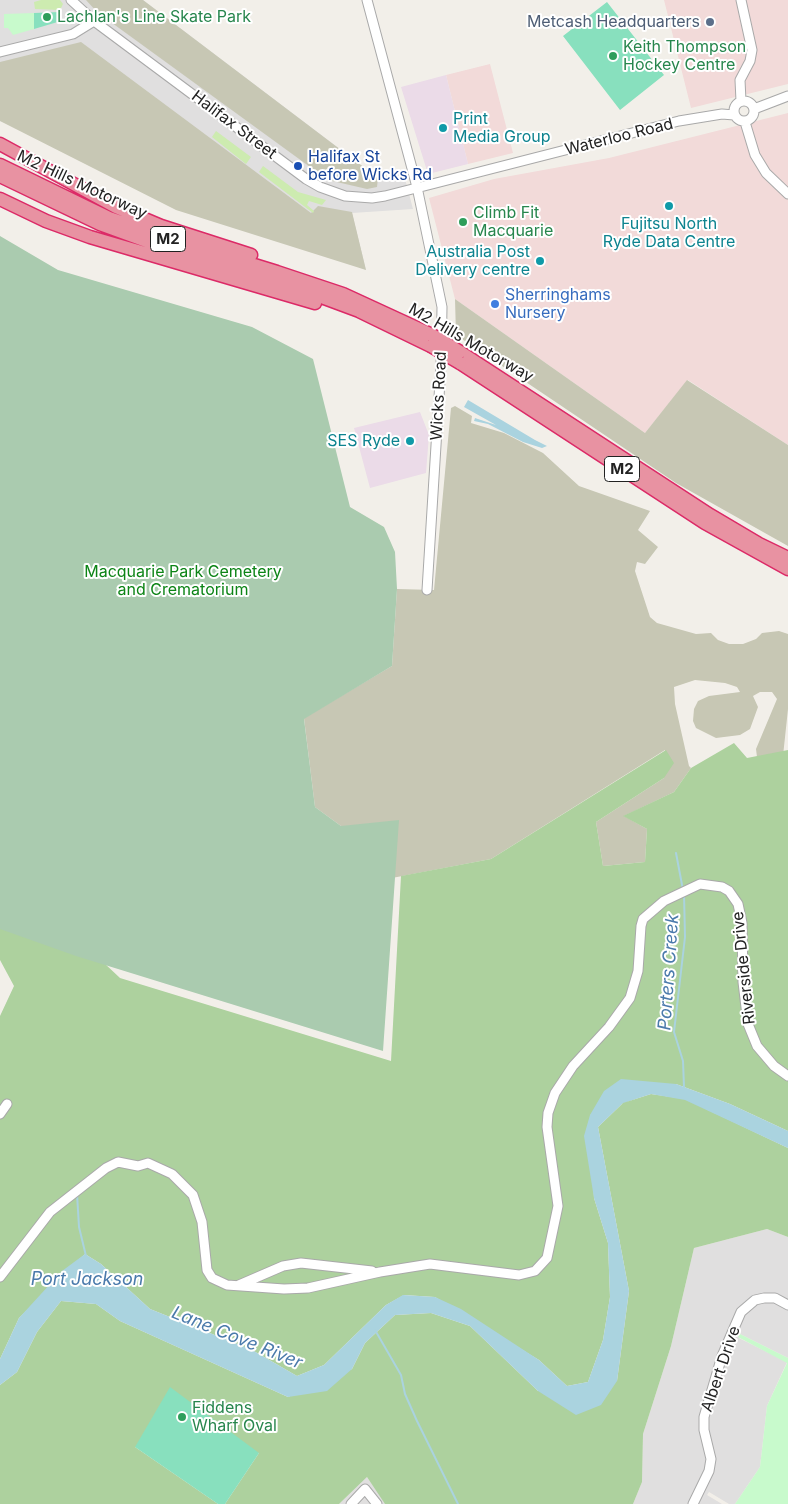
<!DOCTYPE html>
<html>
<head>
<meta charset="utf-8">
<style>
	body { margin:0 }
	canvas { display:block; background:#f2efe9 }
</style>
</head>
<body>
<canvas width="788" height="1504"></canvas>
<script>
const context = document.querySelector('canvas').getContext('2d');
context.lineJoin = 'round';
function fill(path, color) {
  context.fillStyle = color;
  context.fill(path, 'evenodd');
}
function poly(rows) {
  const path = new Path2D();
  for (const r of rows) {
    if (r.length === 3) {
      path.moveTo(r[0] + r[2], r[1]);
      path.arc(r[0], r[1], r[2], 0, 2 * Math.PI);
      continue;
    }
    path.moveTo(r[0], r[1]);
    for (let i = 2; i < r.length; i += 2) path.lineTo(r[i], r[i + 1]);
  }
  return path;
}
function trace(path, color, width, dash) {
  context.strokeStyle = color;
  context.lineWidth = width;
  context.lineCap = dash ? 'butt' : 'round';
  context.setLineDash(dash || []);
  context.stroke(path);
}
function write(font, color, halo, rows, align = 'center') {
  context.font = font + ' Inter,sans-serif';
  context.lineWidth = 4;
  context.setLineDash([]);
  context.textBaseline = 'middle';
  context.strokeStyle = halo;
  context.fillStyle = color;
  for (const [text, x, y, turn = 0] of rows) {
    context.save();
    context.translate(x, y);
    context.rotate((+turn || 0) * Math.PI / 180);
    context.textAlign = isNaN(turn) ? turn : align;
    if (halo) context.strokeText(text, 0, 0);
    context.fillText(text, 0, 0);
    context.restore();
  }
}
fill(poly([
	[0,0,143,0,378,178,403,171,413,209,352,213,366,270,0,121],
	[767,1229,788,1237,788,1358,740,1334,739,1338,787,1362,767,1406,760,1467,735,1504,729,1504,709,1492,707,1495,722,1504,633,1504,642,1482,643,1434,671,1346,694,1248],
	[367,1477,386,1504,339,1504]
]), '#e0dfdf');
fill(poly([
	[664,0,788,0,788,84,691,108],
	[490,64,513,153,468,164,446,75],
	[788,113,788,445,688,380,645,433,455,299,429,198,494,179,609,158]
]), '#f2dad9');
fill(poly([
	[446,75,468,164,428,174,401,87],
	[420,412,429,435,426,473,370,488,354,428]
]), '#ebdbe8');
fill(poly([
	[86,0,143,0,378,178,377,187,367,189,328,180,97,12],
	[81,42,311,213,318,206,352,212,366,270,176,210,0,121,0,62],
	[455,299,645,433,687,380,788,445,788,546,676,483,456,335],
	[455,406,472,416,471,423,504,433,543,453,579,486,650,511,638,530,658,547,645,564,637,562,635,571,650,617,657,623,696,634,711,633,718,640,729,644,743,644,756,639,762,633,779,631,788,634,788,709,783,756,758,765,756,749,777,699,772,692,760,692,753,696,758,707,750,729,740,735,716,738,696,728,693,721,694,709,698,701,709,696,740,692,737,687,725,683,695,680,674,687,675,704,689,766,691,768,674,792,624,816,647,829,645,862,603,866,596,822,664,778,665,750,491,859,392,878,341,826,315,807,304,718,392,666,397,589,434,590,451,408]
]), '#c7c7b4');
fill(poly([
	[41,0,60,0,63,4,60,10,35,9,34,2],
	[216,131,251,157,246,164,212,137],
	[263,166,298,192,326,200,322,205,309,201,307,205,314,211,313,213,259,172]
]), '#cdebb0');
fill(poly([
	[734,743,747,758,788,750,788,1131,730,1104,676,1084,590,1115,594,1198,608,1243,610,1297,603,1340,588,1382,567,1386,539,1360,435,1297,404,1295,386,1305,324,1365,297,1376,252,1350,150,1309,101,1264,85,1254,19,1318,0,1359,0,1016,14,986,0,960,0,920,86,946,120,978,391,1061,401,876,491,859,666,750,674,763,664,778,596,822,603,866,645,862,647,829,623,816,674,792,691,768],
	[651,1094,685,1099,788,1148,788,1237,767,1229,694,1248,671,1346,643,1434,642,1482,633,1504,385,1504,367,1477,339,1504,225,1504,259,1453,135,1447,218,1504,0,1504,0,1385,17,1372,37,1332,61,1301,96,1304,120,1321,288,1397,352,1369,365,1343,395,1315,431,1313,470,1326,538,1391,617,1381,629,1291,598,1127,623,1103]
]), '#add19e');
fill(poly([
	[0,236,58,270,252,327,313,359,350,507,384,527,395,552,397,589,392,666,304,719,315,807,341,826,399,820,383,1051,76,956,0,929]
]), '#aacbaf');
fill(poly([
	[34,13,34,29,13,35,8,28,4,28,4,14],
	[740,1334,788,1358,788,1504,735,1504,760,1467,767,1406,787,1363,738,1337]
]), '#c8facc');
fill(poly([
	[607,2,664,75,620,110,563,36],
	[60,12,61,21,34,29,34,13],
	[170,1387,259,1453,225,1504,218,1504,135,1447]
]), '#88e0be');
fill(poly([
	[468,400,535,440,547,446,542,448,523,442,488,424,474,421,475,418,496,425,464,407],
	[621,1079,676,1084,730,1104,788,1131,788,1148,685,1100,651,1094,623,1103,598,1127,629,1291,617,1381,601,1405,576,1415,538,1391,470,1326,431,1313,395,1315,365,1343,352,1369,327,1391,288,1397,120,1321,96,1304,61,1301,37,1332,17,1372,0,1385,0,1359,19,1318,62,1271,85,1254,101,1264,150,1309,252,1350,297,1376,324,1365,386,1305,403,1295,435,1297,461,1309,539,1360,567,1386,588,1382,603,1340,610,1297,608,1243,594,1198,584,1136,590,1115,604,1091]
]), '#aad3df');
trace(poly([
	[676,853,683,890],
	[684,1087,683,1061,674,1032,685,937,684,894],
	[77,1194,79,1227,86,1256],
	[375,1330,401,1375,405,1394,417,1421,458,1504]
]), '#aad3df', 2);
const minor = poly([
	[71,0,94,21,306,179,320,187,345,196,372,198,385,196,679,121,722,114,734,115],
	[367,0,417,187,442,307,441,365,427,590],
	[741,0,752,50,750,61,740,80,741,101],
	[0,52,73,34,94,21],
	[744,111,10],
	[754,109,788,96],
	[745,122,755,155,766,173,788,194],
	[0,1114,7,1104],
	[0,1277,50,1212,106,1168,118,1162,138,1166,148,1163,172,1174,193,1195,202,1222,207,1270,212,1278,227,1285,284,1289,308,1288,380,1272,430,1264,519,1275,535,1271,547,1258,558,1206,547,1127,548,1113,555,1093,573,1066,609,1027,630,998,638,971,641,926,643,919,664,901,700,884,722,887,729,891,738,904,742,923,743,982,748,1024,757,1046,774,1066,788,1076],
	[239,1285,283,1266,301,1263,372,1271],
	[351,1504,365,1489,377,1504],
	[693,1504,709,1471,711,1459,704,1430,704,1417,722,1356,741,1312,755,1300,764,1298,775,1298,788,1305]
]);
const highway = poly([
	[0,144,116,207,161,226,251,255],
	[0,165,109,218,173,240,277,272,343,294,432,335],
	[0,176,100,224,166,248,289,285,359,311,431,346],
	[0,199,46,221,90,237,315,303],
	[460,352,710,515,759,544,788,558],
	[460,363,705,523,788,569]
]);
trace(minor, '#a9a9a9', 11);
trace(highway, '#dc2a67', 15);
trace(minor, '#fff', 9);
trace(highway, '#e892a2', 12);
const highwayBridge = poly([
	[432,335,460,352],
	[431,346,460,363]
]);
trace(highwayBridge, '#dc2a67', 15, []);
trace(highwayBridge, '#e892a2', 12);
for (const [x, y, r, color] of [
	[47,17,5,"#2e9e5b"],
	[710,22,5,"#5c6f8a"],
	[613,56,5,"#2e9e5b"],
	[443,128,5,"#0f9aa8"],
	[298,166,5,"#1a4fb4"],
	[669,206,5,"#0f9aa8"],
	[463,222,5,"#2e9e5b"],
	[540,261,5,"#0f9aa8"],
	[495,304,5,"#3f7fe0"],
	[410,441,5,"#0f9aa8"],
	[182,1417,5,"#2e9e5b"]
]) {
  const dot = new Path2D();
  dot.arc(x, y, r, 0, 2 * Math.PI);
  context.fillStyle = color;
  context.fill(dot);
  trace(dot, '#fff', 2);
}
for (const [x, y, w] of [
	[168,239,35],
	[622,469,35]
]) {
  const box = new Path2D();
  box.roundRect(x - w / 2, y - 12.5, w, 25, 4);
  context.fillStyle = '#fff';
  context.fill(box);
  trace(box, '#222', 1);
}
write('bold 15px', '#222', null, [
	["M2",168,239],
	["M2",622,469]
]);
write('16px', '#27864d', '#fff', [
	["Lachlan's Line Skate Park",57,17],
	["Keith Thompson",623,47],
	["Hockey Centre",623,65],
	["Climb Fit",473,213],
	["Macquarie",473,231],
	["Fiddens",192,1408],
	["Wharf Oval",192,1426]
], 'left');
write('16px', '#4e5e75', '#fff', [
	["Metcash Headquarters",700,22]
], 'right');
write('16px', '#0d838f', '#fff', [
	["Print",453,119,"left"],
	["Media Group",453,137,"left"],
	["Fujitsu North",669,224,"center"],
	["Ryde Data Centre",669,242,"center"],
	["Australia Post",530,252],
	["Delivery centre",530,270],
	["SES Ryde",400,441]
], 'right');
write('16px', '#222', '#fff', [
	["Halifax Street",234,125,37],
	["Waterloo Road",619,137,-14],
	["M2 Hills Motorway",82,185,25],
	["M2 Hills Motorway",471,343,30],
	["Wicks Road",439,396,-87],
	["Riverside Drive",744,968,-96],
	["Albert Drive",721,1369,-71]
]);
write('16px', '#164399', '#fff', [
	["Halifax St",308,157],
	["before Wicks Rd",308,175]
], 'left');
write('16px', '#366cbe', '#fff', [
	["Sherringhams",505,295],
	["Nursery",505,313]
], 'left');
write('16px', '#0c8416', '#fff', [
	["Macquarie Park Cemetery",183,572],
	["and Crematorium",183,590]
]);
write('italic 18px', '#4a7aab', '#fff', [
	["Porters Creek",669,972,-86],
	["Port Jackson",87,1280],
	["Lane Cove River",237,1338,22]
]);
</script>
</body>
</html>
